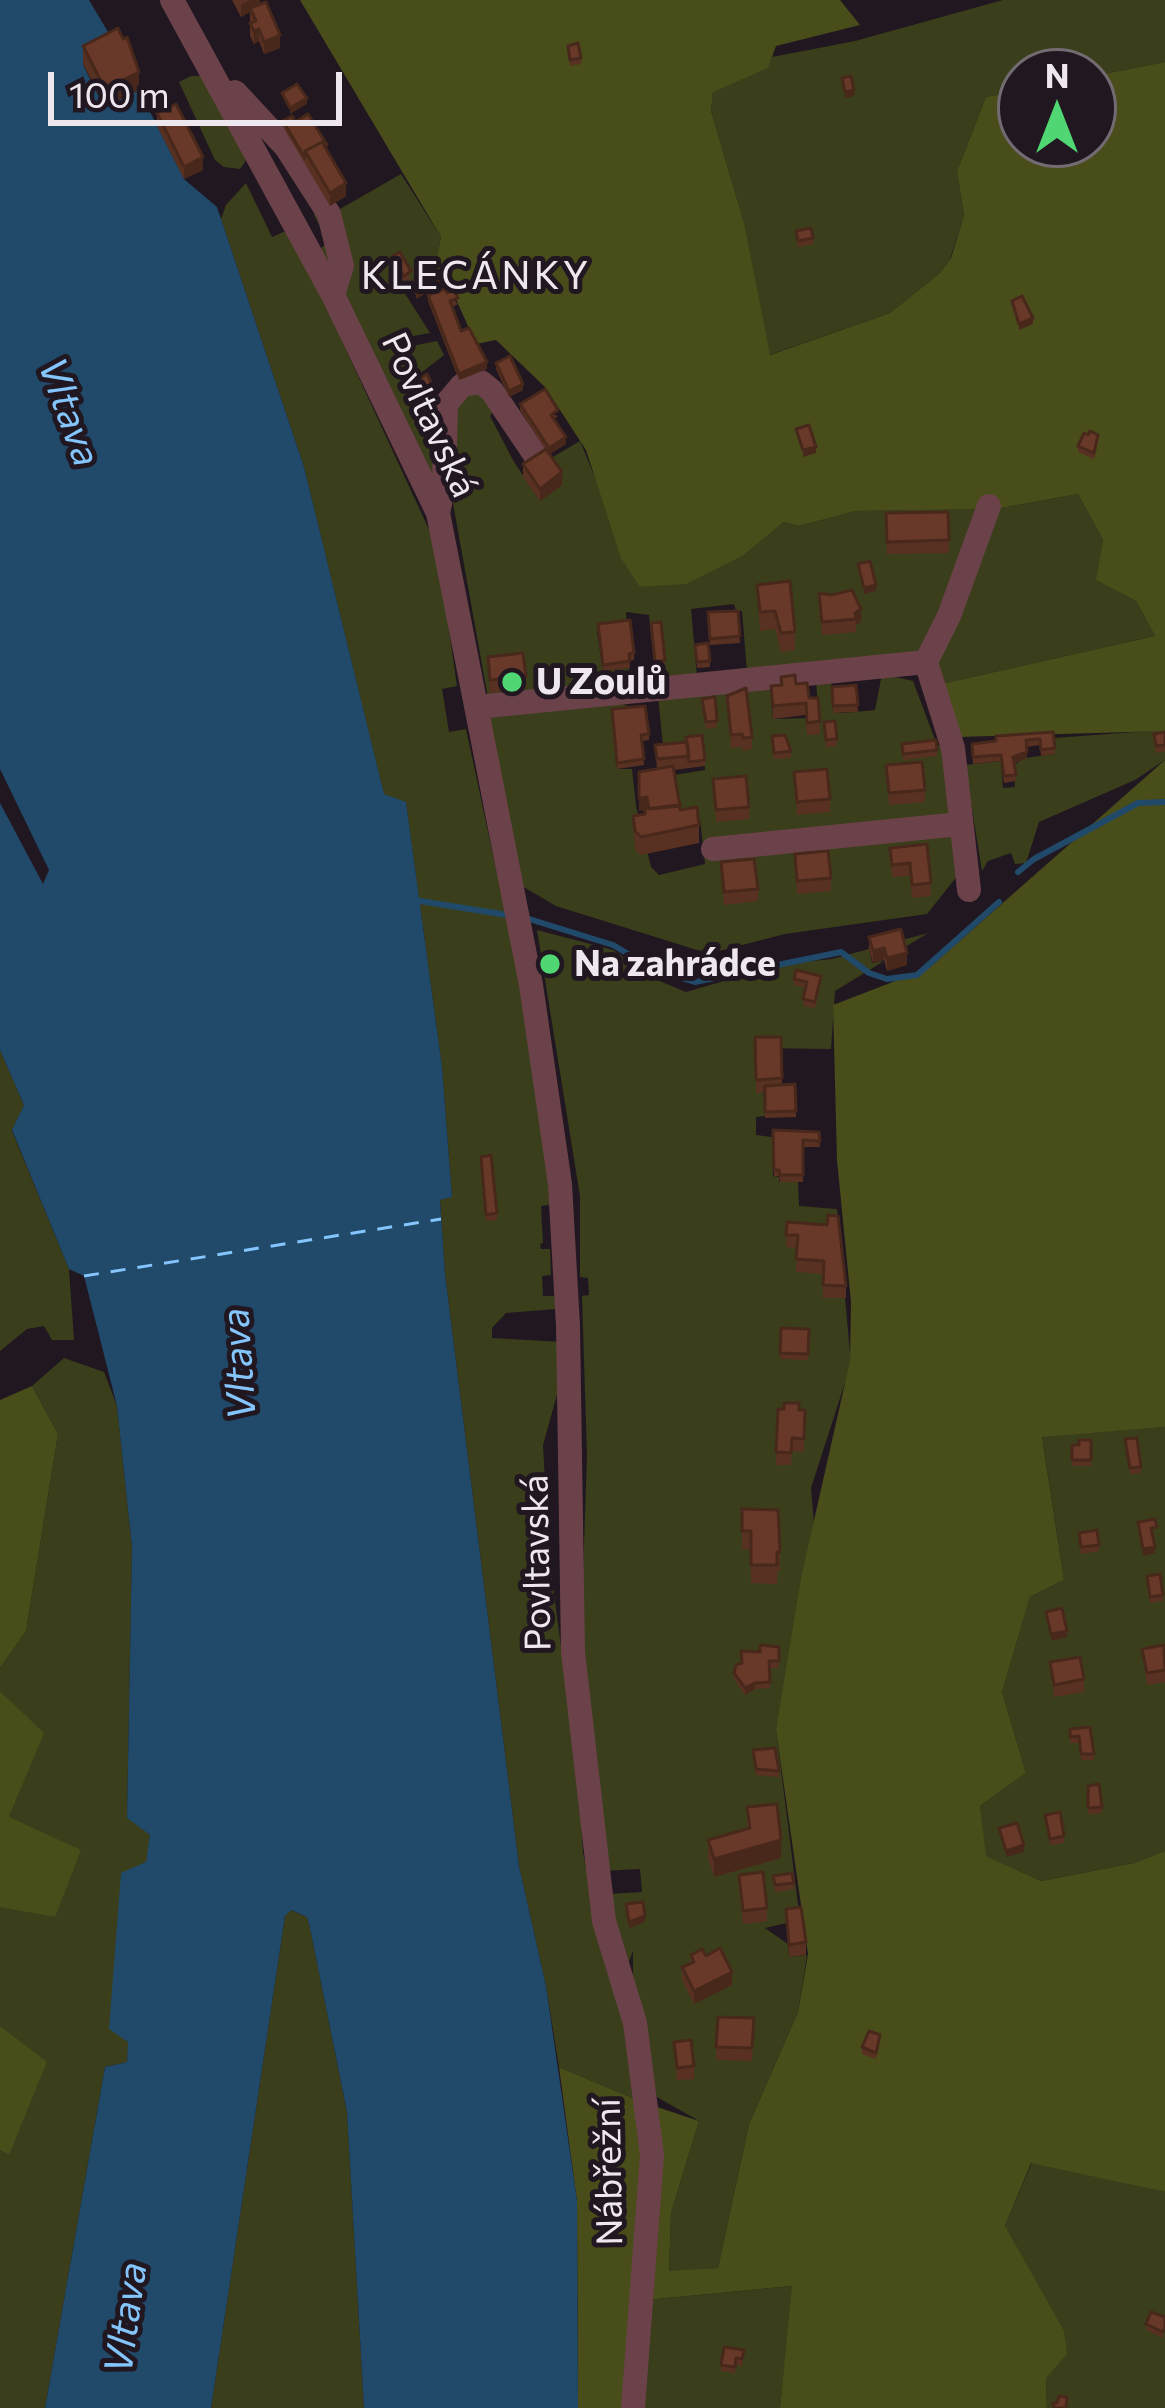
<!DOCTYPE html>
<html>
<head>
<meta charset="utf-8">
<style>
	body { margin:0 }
	#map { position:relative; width:1165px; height:2408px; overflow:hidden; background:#211720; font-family:Commissioner,sans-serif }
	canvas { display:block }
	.north { position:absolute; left:997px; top:48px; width:120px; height:120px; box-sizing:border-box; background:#211720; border:3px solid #736b72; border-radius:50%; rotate:0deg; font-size:33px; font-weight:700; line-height:48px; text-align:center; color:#eee8ee }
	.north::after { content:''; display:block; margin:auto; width:42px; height:54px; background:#51d674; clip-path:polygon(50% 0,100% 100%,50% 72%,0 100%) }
	.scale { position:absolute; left:48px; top:72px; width:294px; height:54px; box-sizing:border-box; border:6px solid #eee8ee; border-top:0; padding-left:15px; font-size:36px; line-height:42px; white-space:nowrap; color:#eee8ee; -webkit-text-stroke:9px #211720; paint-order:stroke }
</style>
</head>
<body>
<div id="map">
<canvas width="1165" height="2408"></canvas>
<div class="north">N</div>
<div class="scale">100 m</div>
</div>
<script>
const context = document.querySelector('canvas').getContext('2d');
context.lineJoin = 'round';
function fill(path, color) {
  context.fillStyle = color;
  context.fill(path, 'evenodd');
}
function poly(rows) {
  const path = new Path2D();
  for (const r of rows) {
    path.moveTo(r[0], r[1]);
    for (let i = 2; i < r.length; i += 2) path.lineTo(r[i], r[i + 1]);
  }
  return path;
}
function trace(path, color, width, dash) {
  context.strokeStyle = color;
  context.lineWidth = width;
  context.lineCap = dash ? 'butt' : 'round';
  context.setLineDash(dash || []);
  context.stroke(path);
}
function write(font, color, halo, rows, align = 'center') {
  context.font = font + ' Commissioner,sans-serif';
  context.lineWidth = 10;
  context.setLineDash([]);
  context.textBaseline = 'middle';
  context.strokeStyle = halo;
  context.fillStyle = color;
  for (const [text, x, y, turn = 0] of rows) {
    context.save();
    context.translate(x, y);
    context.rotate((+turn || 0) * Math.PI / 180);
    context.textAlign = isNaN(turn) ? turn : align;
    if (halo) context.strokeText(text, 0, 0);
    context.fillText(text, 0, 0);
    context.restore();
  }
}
fill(poly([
	[1003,0,1165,0,1165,62,1093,76,1093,72,1021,72,1021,90,986,97,957,171,964,215,950,259,940,273,890,313,769,355,745,226,711,111,713,91,767,68,772,57,855,41],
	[191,76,204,76,246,152,245,162,240,169,224,167,215,160,179,82],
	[401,174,441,237,433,276,404,292,430,333,402,338,407,347,437,341,444,355,421,373,439,411,433,485,388,383,321,248,328,242,314,215,322,210,333,213],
	[246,183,272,237,288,230,318,289,431,534,443,588,457,686,442,689,449,732,466,729,541,1078,555,1204,541,1206,543,1243,540,1244,541,1249,550,1249,551,1275,542,1276,543,1296,557,1296,557,1309,506,1313,492,1328,492,1338,562,1342,563,1373,543,1445,549,1556,578,1776,583,1852,604,1961,627,2032,642,2102,559,2067,546,1986,519,1866,445,1274,440,1200,452,1197,442,1067,406,803,384,795,304,467,221,219,226,205],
	[475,391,497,406,490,416,514,462,540,501,546,461,580,441,640,587,662,585,744,555,784,522,799,526,856,511,979,509,926,651,747,672,742,611,736,611,734,604,691,609,697,677,656,681,649,615,626,612,627,627,597,632,603,671,629,668,631,684,488,698,451,492,452,408],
	[1078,494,1103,540,1097,580,1136,601,1155,636,941,684,936,655,996,509],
	[882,674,913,681,937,745,942,746,958,875,927,914,785,934,715,952,697,950,556,906,522,886,486,716,610,701,639,709,612,716,617,769,632,769,636,806,651,867,659,875,705,864,700,819,652,827,674,775,705,770,703,742,663,746,658,696,795,682,797,697,771,700,773,719,811,718,819,724,816,680,831,678,833,713,844,713,875,710],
	[1165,730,1165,760,1135,780,1039,822,1026,863,1015,864,1011,853,988,861,982,871,965,765,1001,761,1003,788,1015,787,1013,764,1018,763,1018,759,1054,754,1053,738],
	[537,930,613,950,655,979,686,992,783,964,832,959,928,933,902,949,899,942,869,950,872,963,884,961,835,991,831,1049,758,1048,766,1116,756,1117,756,1135,772,1137,773,1176,779,1177,779,1182,798,1182,799,1206,837,1209,851,1364,811,1488,817,1560,776,1730,800,1920,765,1928,788,1944,789,1957,807,1955,798,2012,749,2124,718,2268,669,2272,671,2213,699,2121,657,2097,633,1987,633,1951,626,1969,608,1894,642,1892,640,1869,604,1871,581,1635,587,1455,582,1296,589,1295,588,1278,580,1277,580,1196],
	[0,1050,24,1105,12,1131,69,1269,74,1340,52,1340,44,1326,27,1329,0,1351],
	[64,1358,104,1372,117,1406,132,1547,127,1817,150,1835,127,2062,105,2067,45,2408,0,2408,0,2150,8,2154,0,2047,0,1903,9,1817,43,1733,0,1691,0,1668,26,1631,58,1434,32,1386],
	[1165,1427,1165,1851,1134,1863,1041,1881,985,1856,980,1806,1026,1773,1002,1692,1030,1597,1064,1580,1042,1436],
	[290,1910,307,1917,310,1928,347,2112,364,2408,211,2408,285,1916],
	[1032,2162,1165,2192,1165,2408,1047,2408,1046,2378,1005,2226],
	[793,2286,780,2408,632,2408,646,2300]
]), '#3a3e1a');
fill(poly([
	[300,0,840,0,860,25,776,46,768,68,713,92,711,111,745,226,770,355,890,313,940,273,951,258,964,215,957,171,986,97,1021,90,1021,144,1093,144,1093,76,1165,62,1165,731,958,737,941,684,1155,636,1136,601,1096,580,1103,540,1078,494,996,509,856,511,799,526,784,522,744,555,686,584,640,587,621,558,586,450,545,387,496,340,476,344,451,288,433,276,441,237],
	[1165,760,1165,1427,1042,1437,1064,1580,1030,1597,1002,1692,1026,1773,980,1806,986,1856,1041,1881,1134,1863,1165,1851,1165,2192,1031,2163,1005,2226,1064,2331,1067,2354,1046,2378,1047,2408,780,2408,792,2286,646,2300,632,2408,578,2408,577,2201,559,2067,642,2102,699,2121,671,2213,669,2271,718,2268,749,2124,798,2012,808,1954,776,1730,801,1578,850,1361,851,1302,837,1160,833,1005,929,968],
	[32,1386,58,1434,26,1631,0,1668,0,1400],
	[0,1691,44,1733,9,1817,81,1850,55,1917,0,1907],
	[0,2026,47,2062,9,2155,0,2150]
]), '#484d1a');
fill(poly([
	[0,0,89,0,117,47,83,65,104,107,139,90,184,179,217,207,304,467,384,794,406,802,442,1067,452,1197,440,1200,445,1274,519,1866,546,1986,577,2201,578,2408,364,2408,347,2112,310,1928,307,1917,291,1910,285,1916,211,2408,45,2408,105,2067,127,2062,128,2042,109,2029,121,1873,146,1862,150,1835,127,1818,132,1547,117,1406,84,1276,69,1269,12,1130,24,1105,0,1050,0,803,43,884,49,870,0,769]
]), '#20496a');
trace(poly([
	[1018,872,1034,859,1138,803,1165,802],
	[414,900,507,915],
	[526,918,613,945,655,970,695,982,841,952,869,973,887,979,917,975,999,902]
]), '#20496a', 6);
trace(poly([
	[84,1276,441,1219]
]), '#85c5fd', 3, [15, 12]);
trace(poly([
	[172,0,333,295,438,513,531,985,560,1184,568,1326,573,1652,604,1921,635,2023,652,2155,633,2408],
	[226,97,235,92,286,147,329,214,342,266,333,295],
	[438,513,444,485,446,404,462,385,481,382,492,391,535,455],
	[477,707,926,662],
	[713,849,960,824],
	[969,890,953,748,926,662,949,616,989,506]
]), '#6c424a', 24);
fill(poly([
	[232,0,260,0,260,4,280,48,264,54,259,41,254,44,250,36,250,12,241,17],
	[83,46,139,90,105,107,83,64],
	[568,46,581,58,581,64,570,66],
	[157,113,203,170,184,179,157,126],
	[283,121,295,122,327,150,346,196,330,206,283,127],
	[796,231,813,238,813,244,798,247],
	[391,257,411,278,404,282,391,264],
	[447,293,458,304,452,307,461,331,487,369,459,380,428,301,428,295],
	[496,363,523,390,509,397,496,369],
	[427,374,434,407,428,411,420,396,420,378],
	[520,404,558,416,554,419,566,444,550,454,562,485,540,501,523,477,523,464,545,449,520,410],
	[1098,441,1094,459,1078,452,1078,446],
	[948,512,949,553,887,554,886,513],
	[757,585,795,632,795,650,781,652,775,629,760,631],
	[819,593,861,622,856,625,856,632,822,635],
	[738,611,740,643,710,645,708,612],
	[661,622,665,666,655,668,651,623],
	[598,630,634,653,634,660,629,660,630,668,603,671],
	[708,643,710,667,697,668,695,645],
	[488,657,526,676,526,688,490,693],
	[796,684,809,698,818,698,820,734,807,735,806,715,773,719,771,686],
	[856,685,858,712,833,713,832,687],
	[727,696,752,737,752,749,743,751,742,747,731,748],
	[715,697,717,727,706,729,702,705],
	[612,709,649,734,649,740,642,741,644,765,617,769],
	[835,721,837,746,826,747,824,722],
	[1053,732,1055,754,1041,756,1040,745,1026,747,1027,758,1014,763,1016,781,1004,783,1001,761,973,764,972,744],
	[1165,732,1165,751,1156,753,1154,734],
	[772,736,791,751,791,758,774,759],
	[936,740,937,756,903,760,902,744],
	[655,745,705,760,705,766,674,770,680,810,699,825,699,843,641,855,635,850,633,816,645,814,645,810,639,811,657,769],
	[886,765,925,790,925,802,889,805],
	[794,772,830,799,830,812,797,815],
	[713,779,749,807,749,819,716,822],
	[927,844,931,896,912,898,910,876,892,877,890,848],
	[795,854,831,878,831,891,797,894],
	[721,862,758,889,758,901,724,905],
	[869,937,907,965,887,971,884,960,873,963,869,950],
	[794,979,821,982,815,1008,803,1006,806,988,794,985],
	[755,1037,781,1037,782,1085,795,1084,796,1117,765,1118,765,1092,756,1093],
	[773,1130,819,1132,820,1147,803,1147,803,1182,780,1182,779,1176,774,1176],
	[491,1155,497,1220,486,1221,481,1157],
	[787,1222,846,1286,846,1298,823,1298,823,1274,796,1272,797,1248,786,1247],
	[781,1328,809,1329,808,1360,780,1359],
	[778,1409,805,1410,804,1452,792,1451,791,1465,776,1465],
	[1125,1439,1141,1467,1141,1473,1130,1474],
	[1091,1440,1091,1466,1072,1466,1072,1445],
	[742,1509,780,1552,780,1571,777,1571,777,1584,751,1583,751,1550,742,1549],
	[1079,1533,1099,1545,1099,1551,1081,1554],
	[1147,1576,1163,1595,1163,1601,1150,1603],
	[779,1647,779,1668,770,1668,770,1688,755,1689,745,1695,734,1679,734,1673,741,1664,760,1652],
	[1142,1649,1165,1649,1165,1682,1147,1685],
	[1050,1662,1084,1679,1084,1692,1054,1697],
	[1090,1727,1094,1760,1081,1760,1079,1743,1070,1743,1070,1729],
	[753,1750,779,1771,779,1777,756,1775],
	[1099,1784,1102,1813,1088,1814,1088,1786],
	[747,1807,781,1858,714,1877,708,1858,708,1840,747,1829],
	[1045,1815,1064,1836,1064,1843,1050,1845],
	[792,1873,794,1889,775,1892,773,1876],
	[739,1875,767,1908,767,1921,743,1924],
	[786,1909,806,1942,806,1955,789,1957],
	[691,1955,706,1956,732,1985,694,2004,682,1980,682,1967,691,1963],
	[718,2017,754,2018,752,2061,716,2060],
	[880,2041,876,2059,862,2054,862,2047],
	[674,2042,694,2066,694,2079,677,2080],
	[1165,2317,1163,2338,1146,2330,1146,2324],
	[744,2350,742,2366,736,2365,735,2373,721,2371,721,2365]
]), '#593122');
fill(poly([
	[250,0,260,0,260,7,250,8,250,12,241,17,241,5],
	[259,29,259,41,254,44,254,31],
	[280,35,280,48,264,54,264,42],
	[139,72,139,90,105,107,105,89],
	[854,90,854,96,845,98,845,92],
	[307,98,307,104,290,114,290,108],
	[203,157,203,170,184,179,184,167],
	[346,183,346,196,330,206,330,193],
	[444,278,444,284,416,299,416,293],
	[1033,318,1033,324,1019,330,1019,324],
	[487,362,487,369,459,380,459,374],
	[523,384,523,390,509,397,509,391],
	[434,389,434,407,428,411,428,392],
	[566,437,566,444,549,454,549,448],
	[816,447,816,453,803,457,803,450],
	[562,472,562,485,540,501,540,489],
	[876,585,876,591,864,594,864,588],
	[861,609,861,622,856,625,855,613],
	[1027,752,1027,758,1013,764,1013,757],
	[647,797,647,809,639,811,639,798],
	[884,948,884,960,873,963,873,951],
	[907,953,907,965,887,971,887,958],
	[1155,1547,1155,1553,1143,1556,1143,1549],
	[1067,1631,1067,1637,1051,1641,1051,1634],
	[755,1683,755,1689,745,1695,745,1688],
	[781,1840,781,1858,714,1877,714,1859],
	[1024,1845,1024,1852,1006,1857,1006,1851],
	[645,1916,645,1922,629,1928,629,1922],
	[732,1972,732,1985,694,2004,694,1991]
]), '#49281c');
const building = poly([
	[266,2,280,35,264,42,259,29,254,31,250,23,256,21,250,8,266,2],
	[118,28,123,39,127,37,139,72,105,89,83,46,118,28],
	[578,43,581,58,570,60,568,46,578,43],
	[851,76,854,90,845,92,842,78,851,76],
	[297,84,307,98,290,108,282,93,297,84],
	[176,104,203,157,184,167,157,113,176,104],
	[308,114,327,145,325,146,322,142,305,151,305,158,283,121,292,116,295,122,308,114],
	[322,142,346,183,330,193,305,151,322,142],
	[811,228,813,238,798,241,796,231,811,228],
	[400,252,411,271,404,276,391,257,400,252],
	[433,270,444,278,416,293,409,283,433,270],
	[445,289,447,293,454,290,458,298,450,301,461,331,469,328,487,362,459,374,428,295,445,289],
	[1022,296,1033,318,1019,324,1012,301,1022,296],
	[510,356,523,384,509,391,496,363,510,356],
	[427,374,434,389,428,392,420,378,427,374],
	[545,389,558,410,551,415,566,437,549,448,520,404,545,389],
	[809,425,816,447,803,450,796,429,809,425],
	[1090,431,1098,435,1094,453,1078,446,1084,433,1088,435,1090,431],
	[546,449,562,472,540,489,523,464,546,449],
	[948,512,949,540,887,542,886,513,948,512],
	[870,561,876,585,864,588,858,564,870,561],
	[790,581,795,632,781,633,775,611,760,612,757,585,790,581],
	[852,590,861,609,855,613,856,619,822,622,819,593,832,595,852,590],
	[738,611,740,636,710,639,708,612,738,611],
	[630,620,634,653,629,654,630,661,603,665,598,624,630,620],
	[661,622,665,660,655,662,651,623,661,622],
	[708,643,710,661,697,662,695,645,708,643],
	[523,653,526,676,490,680,488,657,523,653],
	[795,675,796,684,807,683,809,698,818,698,820,721,807,723,806,703,773,706,771,686,782,685,781,677,795,675],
	[856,685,858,705,833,706,832,687,856,685],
	[746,688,752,737,743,738,742,734,731,735,727,696,746,688],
	[715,697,717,721,706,722,702,699,715,697],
	[645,706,649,734,641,735,644,759,617,763,612,709,645,706],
	[835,721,837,739,826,740,824,722,835,721],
	[1053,732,1055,748,1041,750,1040,739,1026,740,1027,752,1013,757,1016,775,1004,776,1001,755,973,757,972,744,996,741,996,736,1053,732],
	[1165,732,1165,745,1156,746,1154,734,1165,732],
	[702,735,705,760,689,762,686,737,702,735],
	[785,735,791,751,774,753,772,736,785,735],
	[936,740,937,750,903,754,902,744,936,740],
	[687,742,689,756,657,759,655,745,687,742],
	[922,762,925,790,889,793,886,765,922,762],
	[673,766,680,806,649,809,647,797,639,798,639,772,673,766],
	[827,769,830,799,797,802,794,772,827,769],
	[746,776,749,807,716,810,713,779,746,776],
	[679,805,680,810,697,807,699,825,641,837,635,831,633,816,645,814,645,809,679,805],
	[927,844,931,883,912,885,910,863,892,865,890,848,927,844],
	[828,851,831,878,797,881,795,854,828,851],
	[754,859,758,889,724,892,721,862,754,859],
	[901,929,907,953,887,958,884,948,873,951,869,937,901,929],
	[796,970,821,976,815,1002,803,999,807,982,794,979,796,970],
	[755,1037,781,1037,782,1078,756,1080,755,1037],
	[795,1084,796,1111,765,1112,765,1086,795,1084],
	[773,1130,819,1132,820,1141,803,1140,803,1175,780,1175,779,1170,774,1170,773,1130],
	[491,1155,497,1213,486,1215,481,1157,491,1155],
	[828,1215,838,1216,846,1286,823,1285,824,1261,796,1259,798,1235,786,1235,787,1222,827,1225,828,1215],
	[781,1328,809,1329,808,1354,780,1353,781,1328],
	[784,1403,799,1403,799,1410,805,1410,804,1439,792,1438,791,1453,776,1452,778,1409,784,1409,784,1403],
	[1137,1438,1141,1467,1130,1468,1125,1439,1137,1438],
	[1079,1440,1091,1440,1091,1460,1072,1460,1072,1445,1079,1445,1079,1440],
	[742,1509,778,1510,780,1552,777,1552,777,1565,751,1565,751,1531,742,1531,742,1509],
	[1155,1519,1157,1527,1151,1528,1155,1547,1143,1549,1138,1522,1155,1519],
	[1097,1530,1099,1545,1081,1547,1079,1533,1097,1530],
	[1160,1574,1163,1595,1150,1597,1147,1576,1160,1574],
	[1062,1608,1067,1631,1051,1634,1046,1612,1062,1608],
	[760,1645,779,1647,779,1661,769,1661,770,1682,755,1683,745,1688,734,1673,736,1665,742,1663,741,1651,760,1652,760,1645],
	[1164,1645,1165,1670,1147,1673,1142,1649,1164,1645],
	[1080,1657,1084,1679,1054,1685,1050,1662,1080,1657],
	[1090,1727,1094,1754,1081,1754,1079,1736,1070,1737,1070,1729,1090,1727],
	[775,1748,779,1771,756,1769,753,1750,775,1748],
	[1099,1784,1102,1807,1088,1808,1088,1786,1099,1784],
	[777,1804,781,1840,714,1859,708,1840,750,1828,747,1807,777,1804],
	[1060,1812,1064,1836,1050,1839,1045,1815,1060,1812],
	[1017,1823,1024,1845,1006,1851,999,1828,1017,1823],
	[763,1872,767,1908,743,1911,739,1875,763,1872],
	[792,1873,794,1883,775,1885,773,1876,792,1873],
	[643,1902,645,1916,629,1922,626,1904,643,1902],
	[801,1907,806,1942,789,1945,786,1909,801,1907],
	[720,1948,732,1972,694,1991,682,1967,694,1962,691,1955,702,1949,706,1956,720,1948],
	[718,2017,754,2018,752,2048,716,2047,718,2017],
	[869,2031,880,2035,876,2053,862,2047,869,2031],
	[691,2040,694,2066,677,2068,674,2042,691,2040],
	[1151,2312,1165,2317,1165,2327,1163,2332,1146,2324,1151,2312],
	[724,2347,744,2350,742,2359,736,2358,735,2367,721,2365,724,2347],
	[1059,2396,1067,2397,1066,2408,1054,2408,1053,2403,1057,2403,1059,2396]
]);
fill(building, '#683928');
trace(building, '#49281c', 3);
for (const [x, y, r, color] of [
	[512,682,12,"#51d674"],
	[550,964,12,"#51d674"]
]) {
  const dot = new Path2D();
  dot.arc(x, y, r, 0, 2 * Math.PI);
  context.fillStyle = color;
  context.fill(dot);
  trace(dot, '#211720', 4.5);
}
write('36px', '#eee8ee', '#211720', [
	["Povltavská",429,415,65],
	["Povltavská",537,1563,-91],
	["Nábřežní",609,2172,-91]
]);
write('bold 36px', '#eee8ee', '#211720', [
	["U Zoulů",536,682],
	["Na zahrádce",574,964]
], 'left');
context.letterSpacing = '3px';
write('39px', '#eee8ee', '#211720', [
	["KLECÁNKY",476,276]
]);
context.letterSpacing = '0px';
write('italic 39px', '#85c5fd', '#211720', [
	["Vltava",69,412,70],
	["Vltava",239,1364,-94],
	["Vltava",126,2318,-82]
]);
</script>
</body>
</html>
